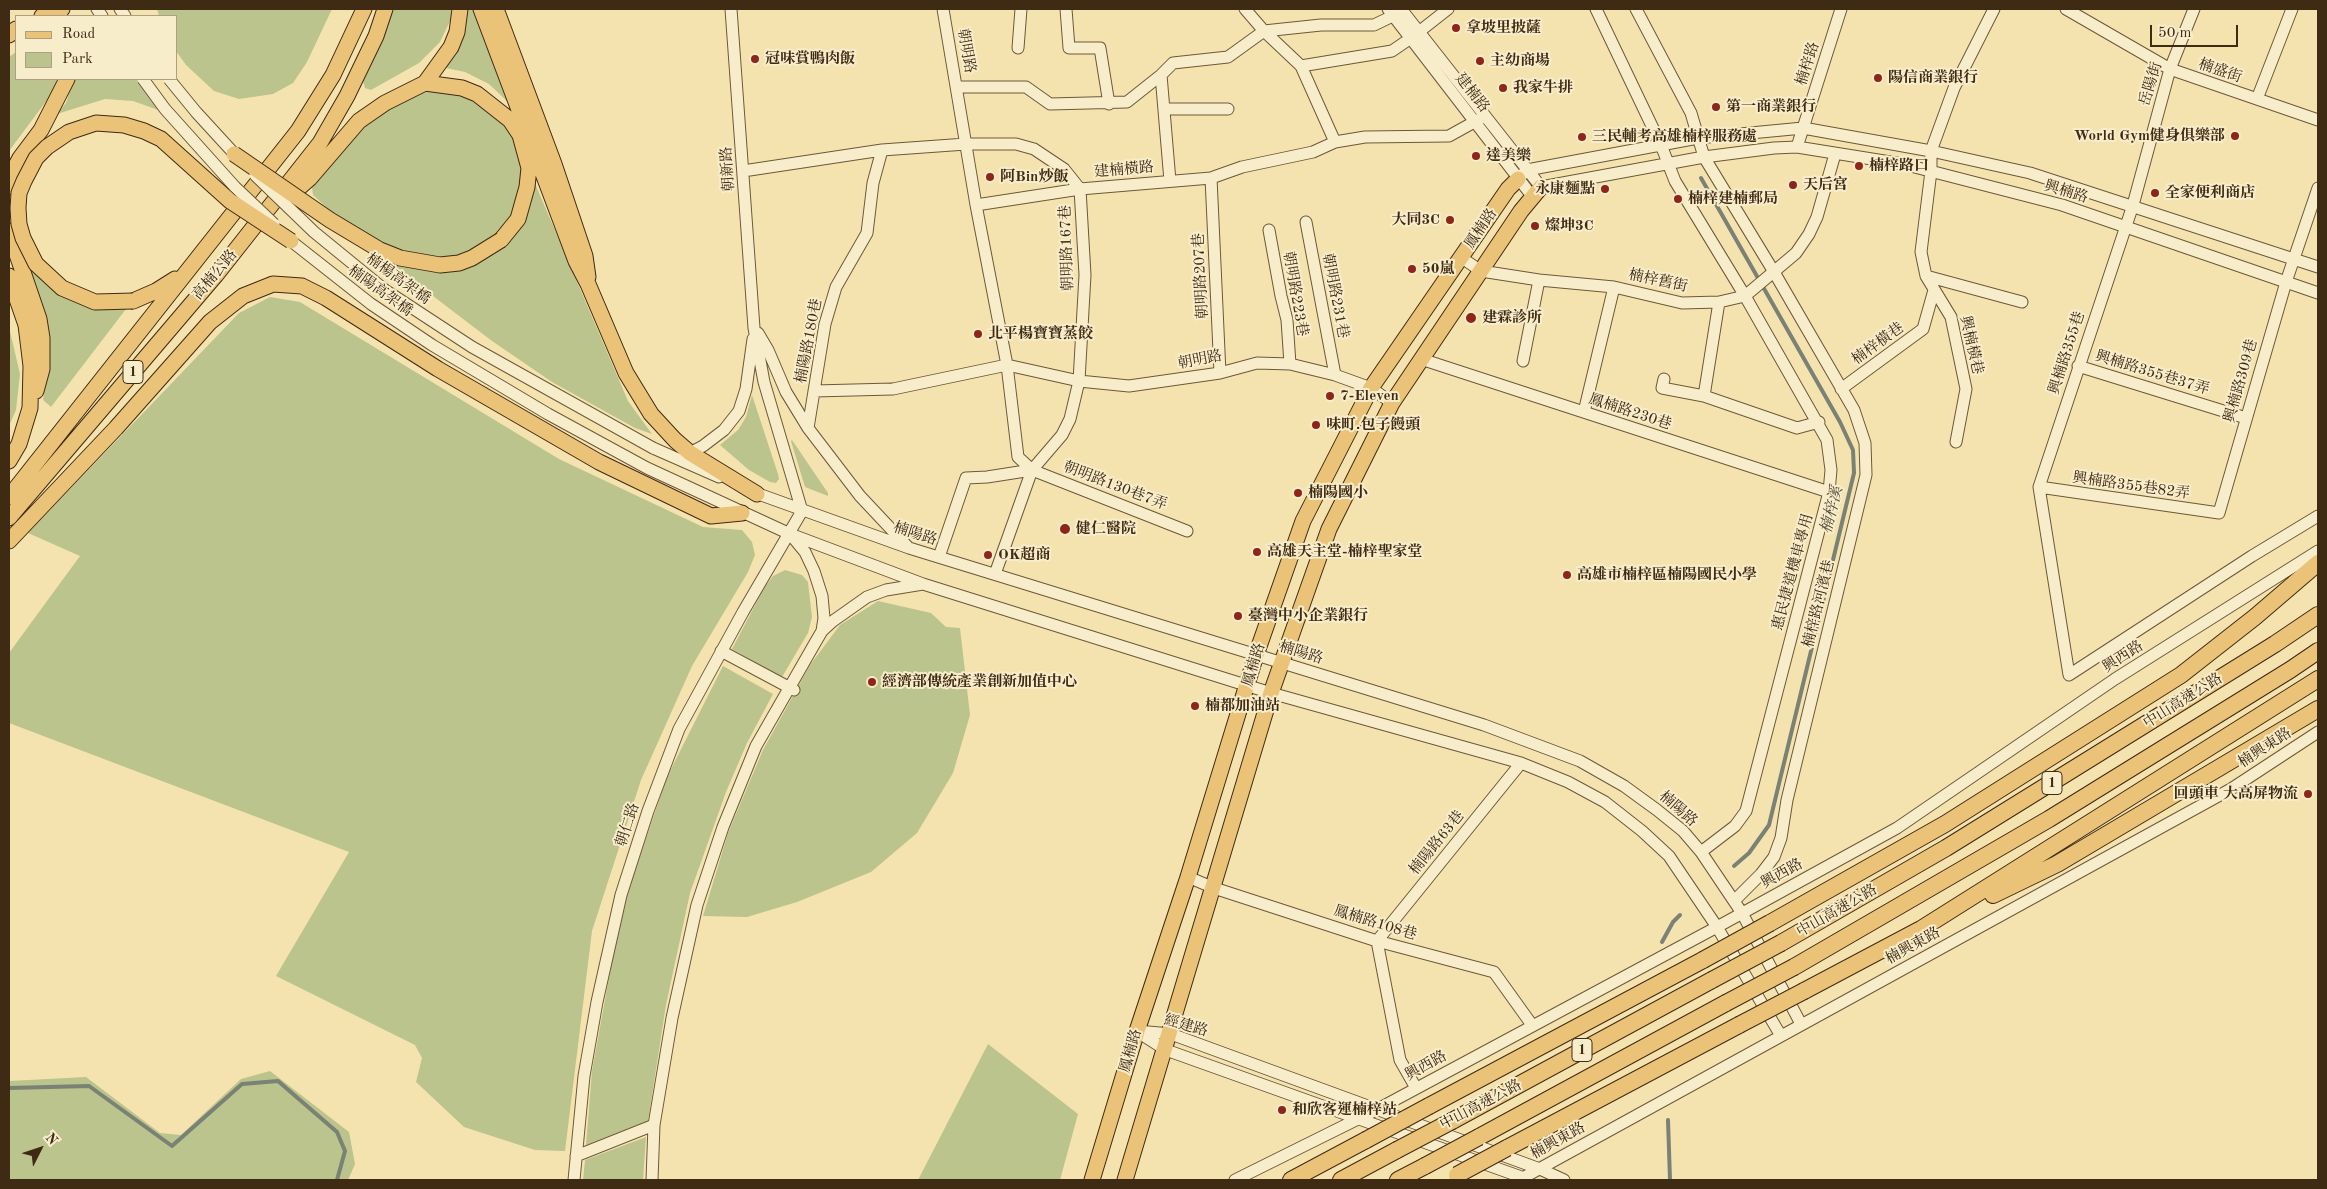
<!DOCTYPE html>
<html>
<head>
<meta charset="utf-8">
<style>
	body { margin:0 }
	#map { position:relative; width:2327px; height:1189px; overflow:hidden; background:#f5e3af; font-family:"Old Standard TT",serif }
	canvas { display:block }
	.frame { position:absolute; inset:0; border:10px solid #3f2a13; pointer-events:none }
	.legend { position:absolute; left:15px; top:15px; width:162px; height:65px; box-sizing:border-box; background:#f8edcb; border:1px solid #ae9f81; margin:0; padding:6px 9px; list-style:none; font-size:15px; color:#3f2a13 }
	.legend li { display:flex; align-items:center; gap:10px; height:25px }
	.legend b { width:25px; border:1px solid #ae9f81 }
	.north { position:absolute; left:15px; top:1124px; width:50px; height:50px; -webkit-text-stroke:4px #f8edcb; paint-order:stroke; rotate:49deg; font-size:14px; font-weight:700; line-height:20px; text-align:center; color:#3f2a13 }
	.north::after { content:''; display:block; margin:auto; width:18px; height:22px; background:#3f2a13; clip-path:polygon(50% 0,100% 100%,50% 72%,0 100%) }
	.scale { position:absolute; left:2150px; top:25px; width:88px; height:22px; box-sizing:border-box; border:2px solid #3f2a13; border-top:0; padding-left:6px; font-size:15px; line-height:18px; white-space:nowrap; color:#3f2a13; -webkit-text-stroke:4px #f8edcb; paint-order:stroke }
</style>
</head>
<body>
<div id="map">
<canvas width="2327" height="1189"></canvas>
<div class="frame"></div>
<ul class="legend">
<li><b style="height:6px;background:#eac278"></b>Road</li>
<li><b style="height:14px;background:#bac48c"></b>Park</li>
</ul>
<div class="north">N</div>
<div class="scale">50 m</div>
</div>
<script>
const context = document.querySelector('canvas').getContext('2d');
context.lineJoin = 'round';
function fill(path, color) {
  context.fillStyle = color;
  context.fill(path, 'evenodd');
}
function poly(rows) {
  const path = new Path2D();
  for (const r of rows) {
    path.moveTo(r[0], r[1]);
    for (let i = 2; i < r.length; i += 2) path.lineTo(r[i], r[i + 1]);
  }
  return path;
}
function trace(path, color, width, dash) {
  context.strokeStyle = color;
  context.lineWidth = width;
  context.lineCap = dash ? 'butt' : 'round';
  context.setLineDash(dash || []);
  context.stroke(path);
}
function write(font, color, halo, rows, align = 'center') {
  context.font = font + ' "Old Standard TT","Noto Serif TC",serif';
  context.lineWidth = 4;
  context.setLineDash([]);
  context.textBaseline = 'middle';
  context.strokeStyle = halo;
  context.fillStyle = color;
  for (const [text, x, y, turn = 0] of rows) {
    context.save();
    context.translate(x, y);
    context.rotate((+turn || 0) * Math.PI / 180);
    context.textAlign = isNaN(turn) ? turn : align;
    if (halo) context.strokeText(text, 0, 0);
    context.fillText(text, 0, 0);
    context.restore();
  }
}
fill(poly([
	[157,9,332,9,307,62,293,83,273,94,239,99,214,91,186,65,176,51,176,16,159,16],
	[391,9,451,9,451,19,440,42,419,63,371,90,365,88,362,77],
	[464,9,477,9,510,104,489,84,465,72,446,68,458,45],
	[16,52,16,79,57,79,53,92,9,151,9,57],
	[74,79,137,79,161,111,133,101,105,99,57,114,66,103],
	[436,90,464,96,493,112,511,132,519,146,628,401,652,434,635,428,552,382,492,341,374,251,313,195,312,187,323,172,365,125,386,109,421,93],
	[25,254,41,275,126,309,51,407,43,400,47,376],
	[270,297,300,302,559,459,703,527,742,530,752,542,755,555,748,572,692,666,641,780,592,931,565,1151,535,1150,464,1127,416,1082,422,1058,415,1045,276,976,349,852,9,723,9,653,80,556,28,533,239,313],
	[9,327,20,374,16,410,9,426],
	[752,395,778,474,779,479,776,483,770,482,749,470,720,445,738,430,746,417],
	[792,440,828,493,828,496,805,487,791,441],
	[785,570,802,575,808,582,812,617,808,633,782,677,732,649,764,588,773,576],
	[878,601,931,613,946,627,960,628,970,715,953,773,917,833,871,872,797,902,747,917,703,916,728,833,763,750,810,665,840,625],
	[723,666,773,694,747,743,726,792,690,893,666,1005,648,1121,586,1145,592,1071,615,945,629,888,667,777],
	[988,1044,1078,1114,1060,1180,918,1180],
	[270,1071,349,1132,355,1164,348,1180,9,1180,9,1081,86,1077,160,1133,181,1135,241,1079],
	[646,1137,643,1180,583,1180,585,1160]
]), '#bac48c');
trace(poly([
	[1701,178,1840,422,1853,450,1854,473,1769,825,1749,853,1734,866],
	[1662,942,1673,922,1680,915],
	[9,1088,89,1086,172,1146,242,1084,278,1081,337,1132,345,1151,337,1180],
	[1668,1120,1670,1180]
]), '#7a8175', 4);
const minor = poly([
	[97,9,102,16],
	[120,9,125,16],
	[731,9,754,328,764,382,802,511],
	[943,9,976,205,1007,365,1018,457,1032,470,1187,531],
	[1066,9,1069,48,1100,48,1109,104],
	[1245,9,1264,31,1301,66,1335,142],
	[1388,9,1532,196],
	[1401,9,1541,187,1704,157,1774,148,1797,147,1903,164,2062,205,2318,293],
	[1596,9,1661,145,1675,181,1745,296,1827,440,1831,470,1829,492,1746,811,1735,826,1701,852],
	[1636,9,1691,113,1704,157,1774,272,1854,410,1865,443,1866,475,1787,800,1781,838,1774,857,1761,874,1734,901],
	[2066,9,2170,69,2318,120],
	[2194,9,2170,69,2133,205,2039,487,2069,675,2252,556,2318,516],
	[1420,31,1448,9],
	[1018,48,1021,9],
	[1301,66,1392,51,1411,38],
	[1161,75,1170,181],
	[957,87,1026,87,1050,104,1127,102,1161,75,1173,63,1228,57,1264,31,1321,25,1374,25,1403,11],
	[2257,99,2292,9],
	[1165,109,1228,109],
	[1797,147,1841,9],
	[743,171,882,150,966,144,1016,144,1034,149,1064,169,1080,189,1211,178,1242,167,1313,152,1335,142,1365,137,1449,136,1485,116],
	[1523,174,1527,170,1698,138,1803,128,1931,151,2030,173,2318,267],
	[1211,178,1220,373],
	[976,205,1080,189,1085,275,1079,381,1070,419,1062,435,1032,470,995,574],
	[1306,222,1335,375],
	[1269,230,1281,296,1287,320,1290,364],
	[291,241,371,304,432,345,548,414,647,468,790,534,923,584,1271,693,1521,763,1568,782,1605,802,1642,831,1669,856,1717,927,1781,1036],
	[1462,258,1481,271,1539,280,1614,287,1682,303,1719,302,1745,296,1796,253,1809,234,1817,217,1835,154],
	[1926,276,2022,302],
	[758,333,768,350,786,392,808,428,860,496,907,546],
	[1421,359,1829,492],
	[1523,361,1539,280],
	[2078,366,2246,418],
	[1664,379,1662,388,1704,396,1797,428,1819,422],
	[1841,389,1923,329,1934,290],
	[814,391,893,389,1007,365,1079,381,1129,386,1220,373,1257,363,1290,364,1335,375,1371,388,1392,403],
	[1704,396,1719,302],
	[1584,412,1614,287],
	[808,428,825,324,836,287,867,233,873,183,882,150],
	[1956,442,1966,389,1951,317,1926,276,1921,252,1931,171,1931,151,1954,88,1994,9],
	[653,448,719,477],
	[686,455,703,446,724,430,739,411,746,389,753,339],
	[2039,487,2219,513,2286,282,2318,188],
	[750,491,909,548,1484,725,1580,761,1624,786,1657,810,1683,831,1701,852,1742,913,1801,1024],
	[791,535,805,552,814,571,822,596,824,618,822,631],
	[939,557,966,478,987,477,1032,470],
	[721,651,794,690],
	[1188,877,1214,888,1377,941,1494,972,1532,1025],
	[1137,1031,1171,1034,1540,1169,1564,1180],
	[1138,1032,1166,1050,1527,1179],
	[1416,1088,1400,1060,1377,941,1521,763],
	[576,1156,654,1125],
	[574,1180,584,1076,597,1002,621,895,648,811,679,729,743,612,802,511],
	[652,1180,654,1125,672,1018,697,905,723,827,756,746,815,643,822,631,833,621,867,597,886,590,923,584],
	[1235,1180,1378,1109,1717,927,1897,828,2115,679,2318,551],
	[1519,1180,2231,789,2318,732]
]);
const major = poly([
	[481,9,576,261,588,284,626,373,651,414,675,440,690,453,757,494],
	[496,9,554,164,585,256,588,277],
	[42,16,62,9],
	[9,35,16,29],
	[425,83,462,88,477,94,510,120,520,135,529,168,527,187,518,219,501,240],
	[9,187,11,175,20,158,41,130,67,79],
	[285,200,310,178,359,121,385,103,425,83,451,47,457,32,460,9],
	[9,231,39,319,42,338,42,369,36,391],
	[9,276,26,325,31,366,30,408,19,444,9,461],
	[133,301,156,291,175,279],
	[9,497,298,131,333,75,364,9],
	[9,518,216,275,320,143,347,96,376,36,385,9],
	[9,541,116,428,210,322,243,296,273,284,302,286,326,298,438,369,599,462,711,516,742,513],
	[1092,1180,1137,1031,1188,877,1256,655,1303,521,1371,388,1508,189,1518,179],
	[1125,1180,1271,693,1329,529,1392,403,1521,211,1541,187]
]);
const highway = poly([
	[1993,895,2057,864,2318,709],
	[1770,923,1945,824,2181,675,2255,617,2318,563],
	[1781,943,1946,848,2275,644,2318,615],
	[1794,967,2049,819,2290,670,2318,651],
	[1804,991,1921,929,2318,679],
	[1429,1106,1703,960],
	[1452,1121,1712,980],
	[1479,1137,1726,1003],
	[1507,1148,1739,1025],
	[1291,1180,1366,1140],
	[1341,1180,1397,1150],
	[1398,1180,1425,1166]
]);
trace(minor, '#6c583a', 13);
trace(major, '#3f2a13', 17);
trace(highway, '#3f2a13', 18);
trace(minor, '#f8edcb', 11);
trace(major, '#eac278', 15);
trace(highway, '#eac278', 16);
const minorBridge = poly([
	[143,79,165,109,235,187,274,224],
	[169,79,196,112,240,160],
	[255,175,314,232,385,290,472,347,653,448]
]);
const majorBridge = poly([
	[234,154,330,220,380,250,400,258,440,265,459,263,472,258,501,240],
	[133,301,95,302,62,288,36,264,23,238,19,224,18,208,19,193,24,181,36,158,47,147,69,132,96,123,124,125,144,131,161,139,230,201,291,241]
]);
const highwayBridge = poly([
	[1703,960,1770,923],
	[1712,980,1781,943],
	[1726,1003,1794,967],
	[1739,1025,1804,991],
	[1366,1140,1429,1106],
	[1397,1150,1452,1121],
	[1425,1166,1479,1137],
	[1457,1175,1507,1148]
]);
trace(minorBridge, '#6c583a', 13, []);
trace(majorBridge, '#3f2a13', 17, []);
trace(highwayBridge, '#3f2a13', 18, []);
trace(minorBridge, '#f8edcb', 11);
trace(majorBridge, '#eac278', 15);
trace(highwayBridge, '#eac278', 16);
for (const [x, y, r, color] of [
	[1456,28,5,"#8f2418"],
	[755,59,5,"#8f2418"],
	[1480,61,5,"#8f2418"],
	[1878,78,5,"#8f2418"],
	[1503,88,5,"#8f2418"],
	[1716,107,5,"#8f2418"],
	[2235,136,5,"#8f2418"],
	[1582,137,5,"#8f2418"],
	[1476,156,5,"#8f2418"],
	[1859,166,5,"#8f2418"],
	[990,177,5,"#8f2418"],
	[1793,185,5,"#8f2418"],
	[1605,189,5,"#8f2418"],
	[2155,193,5,"#8f2418"],
	[1678,199,5,"#8f2418"],
	[1450,220,5,"#8f2418"],
	[1535,226,5,"#8f2418"],
	[1412,269,5,"#8f2418"],
	[1471,318,6,"#8f2418"],
	[978,334,5,"#8f2418"],
	[1330,396,5,"#8f2418"],
	[1316,425,5,"#8f2418"],
	[1298,493,5,"#8f2418"],
	[1065,529,6,"#8f2418"],
	[1257,552,5,"#8f2418"],
	[988,555,5,"#8f2418"],
	[1567,575,5,"#8f2418"],
	[1238,616,5,"#8f2418"],
	[872,682,5,"#8f2418"],
	[1195,706,5,"#8f2418"],
	[2308,794,5,"#8f2418"],
	[1282,1110,5,"#8f2418"]
]) {
  const dot = new Path2D();
  dot.arc(x, y, r, 0, 2 * Math.PI);
  context.fillStyle = color;
  context.fill(dot);
  trace(dot, '#f8edcb', 2);
}
for (const [x, y, w] of [
	[133,372,20],
	[2052,783,20],
	[1582,1050,20]
]) {
  const box = new Path2D();
  box.roundRect(x - w / 2, y - 11.5, w, 23, 4);
  context.fillStyle = '#f8edcb';
  context.fill(box);
  trace(box, '#3f2a13', 1);
}
write('bold 14px', '#3f2a13', null, [
	["1",133,372],
	["1",2052,783],
	["1",1582,1050]
]);
write('bold 15px', '#3f2a13', '#f8edcb', [
	["拿坡里披薩",1466,28],
	["冠味賞鴨肉飯",765,59],
	["主幼商場",1490,61],
	["陽信商業銀行",1888,78],
	["我家牛排",1513,88],
	["第一商業銀行",1726,107],
	["World Gym健身俱樂部",2225,136,"right"],
	["三民輔考高雄楠梓服務處",1592,137],
	["達美樂",1486,156],
	["楠梓路口",1869,166],
	["阿Bin炒飯",1000,177],
	["天后宮",1803,185],
	["永康麵點",1595,189,"right"],
	["全家便利商店",2165,193],
	["楠梓建楠郵局",1688,199],
	["大同3C",1440,220,"right"],
	["燦坤3C",1545,226],
	["50嵐",1422,269],
	["建霖診所",1482,318],
	["北平楊寶寶蒸餃",988,334],
	["7-Eleven",1340,396],
	["味町.包子饅頭",1326,425],
	["楠陽國小",1308,493],
	["健仁醫院",1076,529],
	["高雄天主堂-楠梓聖家堂",1267,552],
	["OK超商",998,555],
	["高雄市楠梓區楠陽國民小學",1577,575],
	["臺灣中小企業銀行",1248,616],
	["經濟部傳統產業創新加值中心",882,682],
	["楠都加油站",1205,706],
	["回頭車 大高屏物流",2298,794,"right"],
	["和欣客運楠梓站",1292,1110]
], 'left');
write('15px', '#3f2a13', '#f8edcb', [
	["朝明路",966,51,80],
	["楠梓路",1808,64,-72],
	["楠盛街",2220,71,19],
	["岳陽街",2151,84,-73],
	["建楠路",1472,93,52],
	["朝新路",728,169,-94],
	["建楠橫路",1124,170,-5],
	["興楠路",2066,192,17],
	["鳳楠路",1481,229,-56],
	["朝明路167巷",1067,248,-92],
	["高楠公路",215,275,-50],
	["朝明路207巷",1201,276,-93],
	["楠楊高架橋",398,279,36],
	["楠梓舊街",1658,281,12],
	["楠陽高架橋",380,291,36],
	["朝明路223巷",1295,294,80],
	["朝明路231巷",1335,296,79],
	["楠陽路180巷",809,341,-79],
	["楠梓橫巷",1878,344,-36],
	["興楠橫巷",1971,345,77],
	["興楠路355巷",2067,353,-72],
	["朝明路",1200,360,-11],
	["興楠路355巷37弄",2152,373,17],
	["興楠路309巷",2241,381,-74],
	["鳳楠路230巷",1630,412,18],
	["朝明路130巷7弄",1115,486,21],
	["興楠路355巷82弄",2131,486,8],
	["楠陽路",915,534,18],
	["惠民捷道機車專用",1793,572,-75],
	["楠梓路河濱巷",1819,604,-76],
	["楠陽路",1301,653,17],
	["興西路",2123,657,-33],
	["鳳楠路",1254,665,-73],
	["中山高速公路",2183,701,-32],
	["楠興東路",2265,748,-33],
	["楠陽路",1678,809,41],
	["朝仁路",628,825,-72],
	["楠陽路63巷",1437,843,-51],
	["興西路",1782,874,-29],
	["中山高速公路",1837,911,-30],
	["鳳楠路108巷",1375,923,17],
	["楠興東路",1913,946,-29],
	["經建路",1186,1026,16],
	["鳳楠路",1131,1051,-74],
	["興西路",1426,1066,-29],
	["中山高速公路",1481,1105,-28],
	["楠興東路",1558,1141,-29]
]);
write('italic 16px', '#584e3c', '#f8edcb', [
	["楠梓溪",1832,510,-76]
]);
</script>
</body>
</html>
